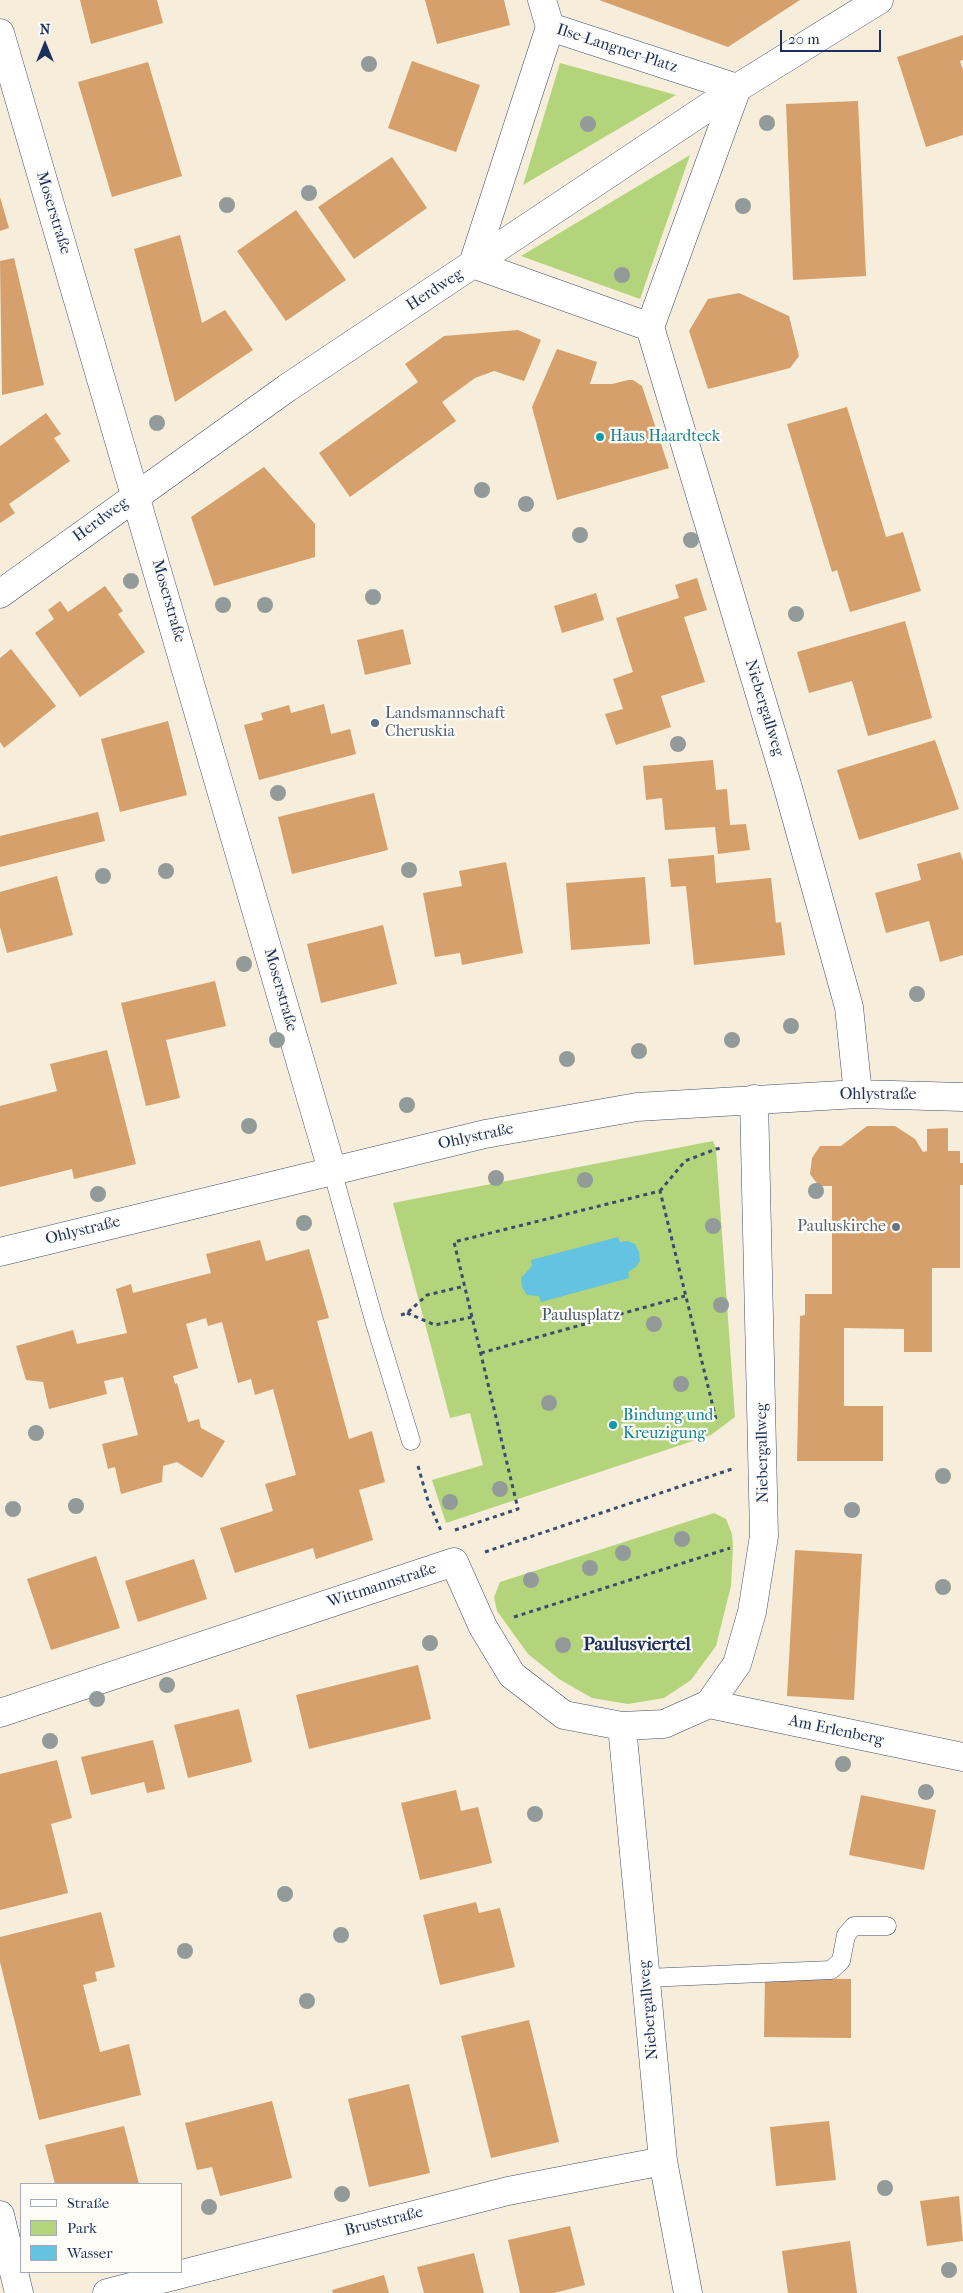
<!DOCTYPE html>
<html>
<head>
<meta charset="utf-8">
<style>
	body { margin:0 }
	#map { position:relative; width:963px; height:2293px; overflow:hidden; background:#f6edda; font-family:"IM FELL French Canon",serif }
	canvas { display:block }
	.legend { position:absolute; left:20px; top:2183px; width:162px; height:90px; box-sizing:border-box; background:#fdfcf7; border:1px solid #a3aaba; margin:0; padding:6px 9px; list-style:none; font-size:15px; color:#1b2f5e }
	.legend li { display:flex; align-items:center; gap:10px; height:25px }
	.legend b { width:25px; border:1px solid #a3aaba }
	.north { position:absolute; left:20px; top:20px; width:50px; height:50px; -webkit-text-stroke:4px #fdfcf7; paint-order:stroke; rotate:0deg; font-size:14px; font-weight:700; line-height:20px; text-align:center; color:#1b2f5e }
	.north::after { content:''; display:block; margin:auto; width:18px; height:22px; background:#1b2f5e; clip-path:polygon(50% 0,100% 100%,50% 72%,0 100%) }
	.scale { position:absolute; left:780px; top:30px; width:101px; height:22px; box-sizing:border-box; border:2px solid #1b2f5e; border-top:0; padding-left:6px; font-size:15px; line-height:18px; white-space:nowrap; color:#1b2f5e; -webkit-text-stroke:4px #fdfcf7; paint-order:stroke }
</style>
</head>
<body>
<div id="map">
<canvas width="963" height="2293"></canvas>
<ul class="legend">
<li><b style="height:6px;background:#fff"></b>Straße</li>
<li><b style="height:14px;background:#b3d47b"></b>Park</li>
<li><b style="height:14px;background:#63c3e1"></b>Wasser</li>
</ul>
<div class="north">N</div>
<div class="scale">20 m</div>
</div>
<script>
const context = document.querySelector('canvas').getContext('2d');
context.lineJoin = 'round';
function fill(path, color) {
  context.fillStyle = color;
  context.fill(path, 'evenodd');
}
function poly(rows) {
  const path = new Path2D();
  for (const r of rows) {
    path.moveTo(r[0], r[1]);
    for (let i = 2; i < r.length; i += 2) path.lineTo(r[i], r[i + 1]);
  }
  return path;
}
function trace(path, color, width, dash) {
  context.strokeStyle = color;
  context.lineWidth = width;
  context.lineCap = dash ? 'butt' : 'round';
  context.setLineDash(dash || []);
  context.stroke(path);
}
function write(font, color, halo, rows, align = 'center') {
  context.font = font + ' "IM FELL French Canon",serif';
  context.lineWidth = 4.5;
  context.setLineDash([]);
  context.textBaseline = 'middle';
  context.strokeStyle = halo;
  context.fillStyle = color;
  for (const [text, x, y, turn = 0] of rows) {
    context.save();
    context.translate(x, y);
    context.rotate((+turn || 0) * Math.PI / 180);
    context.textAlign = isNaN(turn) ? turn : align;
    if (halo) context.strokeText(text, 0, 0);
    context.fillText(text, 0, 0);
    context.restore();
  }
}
fill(poly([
	[560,63,676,95,523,185],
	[690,155,640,299,521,256],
	[713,1141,716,1149,735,1417,711,1435,446,1523,432,1480,483,1465,470,1413,450,1418,393,1203],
	[714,1513,726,1519,732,1534,733,1547,731,1586,716,1646,691,1680,664,1698,628,1704,592,1698,559,1679,528,1654,497,1611,494,1597,500,1582]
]), '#b3d47b');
fill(poly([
	[618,1237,620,1242,627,1241,635,1244,639,1252,640,1261,636,1267,628,1272,629,1278,541,1302,539,1296,527,1295,522,1287,521,1278,532,1266,531,1260]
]), '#63c3e1');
fill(poly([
	[80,0,157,0,163,23,91,44],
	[425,0,504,0,510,25,437,44],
	[599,0,800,0,728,47],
	[963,35,963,60,960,61,963,70,963,135,926,147,897,57],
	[412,61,480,85,456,152,388,128],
	[148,62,182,176,112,197,78,82],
	[858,101,866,276,793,280,786,104],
	[392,157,427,208,354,259,318,207],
	[0,197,9,228,0,231],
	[296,210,346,280,286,321,237,251],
	[180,235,202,323,225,310,253,350,175,402,134,249],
	[14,258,44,385,2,395,0,261],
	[739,293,789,316,799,356,790,368,708,389,689,331,708,299],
	[518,330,541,340,524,381,494,371,475,378,442,402,456,421,350,497,319,453,418,382,405,364,444,336],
	[557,349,597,362,590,384,612,384,628,380,633,380,642,386,669,468,557,500,532,407],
	[847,407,886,537,903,532,921,591,850,612,837,570,832,572,787,424],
	[46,413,61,434,54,438,70,461,9,504,15,513,0,523,0,446],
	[264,467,315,524,315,557,214,586,191,517],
	[697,578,707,610,684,617,705,682,661,696,671,727,616,745,605,714,623,709,613,679,633,672,616,618,679,598,675,585],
	[105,586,123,611,118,614,145,652,80,697,35,633,54,619,48,610,60,601,68,612],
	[596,593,604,620,562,633,554,606],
	[905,621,932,718,868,736,852,681,809,693,797,652],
	[403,629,411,664,365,675,357,640],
	[11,649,56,706,4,748,0,742,0,658],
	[324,704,331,734,350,729,356,754,259,780,244,725,263,720,261,713,289,705,291,713],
	[168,721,187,795,120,812,101,739],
	[935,740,959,809,859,840,837,770],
	[713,760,716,790,727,789,730,825,746,824,750,850,718,854,715,827,665,830,662,798,646,800,643,766],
	[374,793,388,850,292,874,278,817],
	[98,812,105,841,0,867,0,836],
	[960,852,963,861,963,955,940,962,929,921,886,933,875,893,921,880,917,864],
	[714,855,716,883,771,878,776,923,781,922,785,955,694,965,686,886,671,887,668,859],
	[506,862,523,953,462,965,460,953,435,957,423,893,462,886,459,871],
	[57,876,73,935,7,953,0,927,0,892],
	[645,877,650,944,571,950,566,883],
	[383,925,397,984,321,1003,307,944],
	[215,981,226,1026,166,1040,180,1098,146,1106,121,1003],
	[107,1050,136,1164,74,1179,72,1169,0,1187,0,1106,57,1091,50,1064],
	[867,1126,895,1126,915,1139,923,1152,927,1151,927,1129,948,1128,948,1151,960,1151,960,1163,963,1163,963,1185,960,1185,960,1268,932,1268,932,1352,904,1352,904,1329,844,1328,844,1406,883,1406,883,1461,797,1461,800,1316,805,1315,805,1294,832,1294,832,1186,819,1186,810,1174,812,1158,820,1146,841,1146],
	[260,1240,266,1261,309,1249,329,1318,317,1321,349,1439,372,1431,385,1482,359,1490,373,1540,316,1559,313,1548,235,1573,220,1528,273,1511,265,1484,296,1475,273,1389,255,1395,251,1379,238,1383,222,1322,208,1326,206,1318,186,1324,198,1368,173,1376,175,1384,177,1383,188,1422,199,1419,201,1428,225,1441,202,1478,177,1462,163,1466,162,1482,121,1494,115,1467,108,1469,102,1444,138,1435,123,1377,104,1381,107,1394,49,1409,43,1382,26,1380,16,1346,73,1330,77,1344,127,1333,116,1289,131,1284,133,1293,211,1273,206,1254],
	[795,1550,862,1554,854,1700,787,1696],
	[96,1556,120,1628,51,1650,27,1579],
	[194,1559,207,1599,138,1622,125,1581],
	[418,1665,431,1719,309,1749,296,1695],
	[239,1709,252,1762,188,1778,174,1725],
	[153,1740,165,1789,147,1793,144,1782,91,1795,81,1757],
	[57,1760,72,1818,51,1824,68,1893,0,1910,0,1774],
	[456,1790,461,1811,478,1807,492,1863,420,1880,401,1803],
	[861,1795,936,1810,924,1870,849,1855],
	[476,1902,479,1913,500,1908,515,1967,440,1985,423,1915],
	[101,1912,115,1967,95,1972,97,1981,83,1985,100,2052,129,2044,141,2095,39,2120,0,1962,0,1937],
	[765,1978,851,1979,851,2038,764,2037],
	[529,2020,559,2142,491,2158,461,2036],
	[409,2084,430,2173,369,2187,348,2099],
	[272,2101,292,2178,220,2196,212,2167,197,2170,185,2123],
	[829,2121,836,2180,776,2186,770,2127],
	[124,2126,139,2184,55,2184,45,2145],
	[959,2196,963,2241,927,2246,920,2201],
	[570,2226,585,2285,554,2293,520,2293,508,2240],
	[850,2241,857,2293,788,2293,782,2251],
	[474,2253,484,2293,424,2293,417,2267],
	[384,2275,389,2293,333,2293,332,2290]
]), '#d5a06b');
const lane = poly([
	[332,1170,374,1320,411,1441],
	[646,1978,831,1970,841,1961,846,1935,854,1926,887,1926]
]);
const street = poly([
	[542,0,550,27],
	[550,27,737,88,650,327,473,264,550,27],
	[0,33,332,1170],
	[650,327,788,788,849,1007,858,1094],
	[0,594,287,388,737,88,879,0],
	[0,1252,485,1134,637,1107,858,1094,963,1097],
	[709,1704,963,1757],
	[0,1713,454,1562,483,1627,512,1675,564,1715,622,1726,664,1724,709,1704,737,1664,752,1612,764,1536,754,1099],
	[622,1726,663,2161,688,2293],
	[0,2215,19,2293],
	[107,2293,508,2191,663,2161]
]);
trace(lane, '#3c4c71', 19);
trace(street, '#3c4c71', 29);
trace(poly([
	[660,1191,685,1161,716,1149,723,1148],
	[407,1313,435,1325,472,1317],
	[401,1315,407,1313,427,1295,465,1286],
	[481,1353,685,1296],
	[418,1466,428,1501,442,1533],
	[455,1530,518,1509,454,1242,660,1191,717,1423],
	[485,1552,732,1469],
	[514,1617,730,1548]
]), '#3c4c71', 3, [4, 4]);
trace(lane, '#fff', 18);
trace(street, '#fff', 28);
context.fillStyle = '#929b9a';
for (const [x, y] of [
	[369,64],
	[767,123],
	[588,124],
	[309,193],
	[227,205],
	[743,206],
	[622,275],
	[157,423],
	[482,490],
	[526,504],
	[580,535],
	[691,540],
	[131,581],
	[373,597],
	[223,605],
	[265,605],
	[796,614],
	[678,744],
	[278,793],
	[409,870],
	[166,871],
	[103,876],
	[244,964],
	[917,994],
	[791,1026],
	[277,1040],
	[732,1040],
	[639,1051],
	[567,1059],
	[407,1105],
	[249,1126],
	[496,1178],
	[585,1180],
	[816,1191],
	[98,1194],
	[304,1223],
	[713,1226],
	[721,1305],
	[654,1324],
	[681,1384],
	[549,1403],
	[36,1433],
	[943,1476],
	[500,1489],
	[450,1502],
	[76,1506],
	[13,1509],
	[852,1510],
	[682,1539],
	[623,1553],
	[590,1568],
	[531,1580],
	[943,1587],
	[430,1643],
	[563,1645],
	[167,1685],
	[97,1699],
	[50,1741],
	[843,1764],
	[926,1792],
	[535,1814],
	[285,1894],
	[341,1935],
	[185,1951],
	[307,2001],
	[885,2188],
	[342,2194],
	[209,2207],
	[949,2270]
]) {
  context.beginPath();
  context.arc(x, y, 8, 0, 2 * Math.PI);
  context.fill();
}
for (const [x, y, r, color] of [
	[600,437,5,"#0f9aa8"],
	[375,723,5,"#5c6f8a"],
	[896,1227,5,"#6b7280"],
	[613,1425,5,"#0f9aa8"]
]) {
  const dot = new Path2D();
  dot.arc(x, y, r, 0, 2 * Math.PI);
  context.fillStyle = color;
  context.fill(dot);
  trace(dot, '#fdfcf7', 2);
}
write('16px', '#1b2f5e', '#fdfcf7', [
	["Ilse-Langner-Platz",617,49,18],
	["Moserstraße",53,213,73],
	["Herdweg",435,290,-33],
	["Herdweg",101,520,-36],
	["Moserstraße",168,601,74],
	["Niebergallweg",764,708,73],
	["Moserstraße",280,990,74],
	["Ohlystraße",878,1095],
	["Ohlystraße",476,1137,-12],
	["Ohlystraße",83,1231,-14],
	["Niebergallweg",763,1453,-91],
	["Wittmannstraße",382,1586,-18],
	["Am Erlenberg",836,1731,12],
	["Niebergallweg",649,2010,-95],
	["Bruststraße",384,2222,-14]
]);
write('16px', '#0d838f', '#fdfcf7', [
	["Haus Haardteck",610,437],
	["Bindung und",623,1416],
	["Kreuzigung",623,1434]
], 'left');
write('16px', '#4e5e75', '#fdfcf7', [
	["Landsmannschaft",385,714],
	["Cheruskia",385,732]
], 'left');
write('16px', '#5b616d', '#fdfcf7', [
	["Pauluskirche",886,1227]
], 'right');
write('16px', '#415865', '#fdfcf7', [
	["Paulusplatz",581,1316]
]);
write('bold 19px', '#1b2f5e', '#fdfcf7', [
	["Paulusviertel",637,1645]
]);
</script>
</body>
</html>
